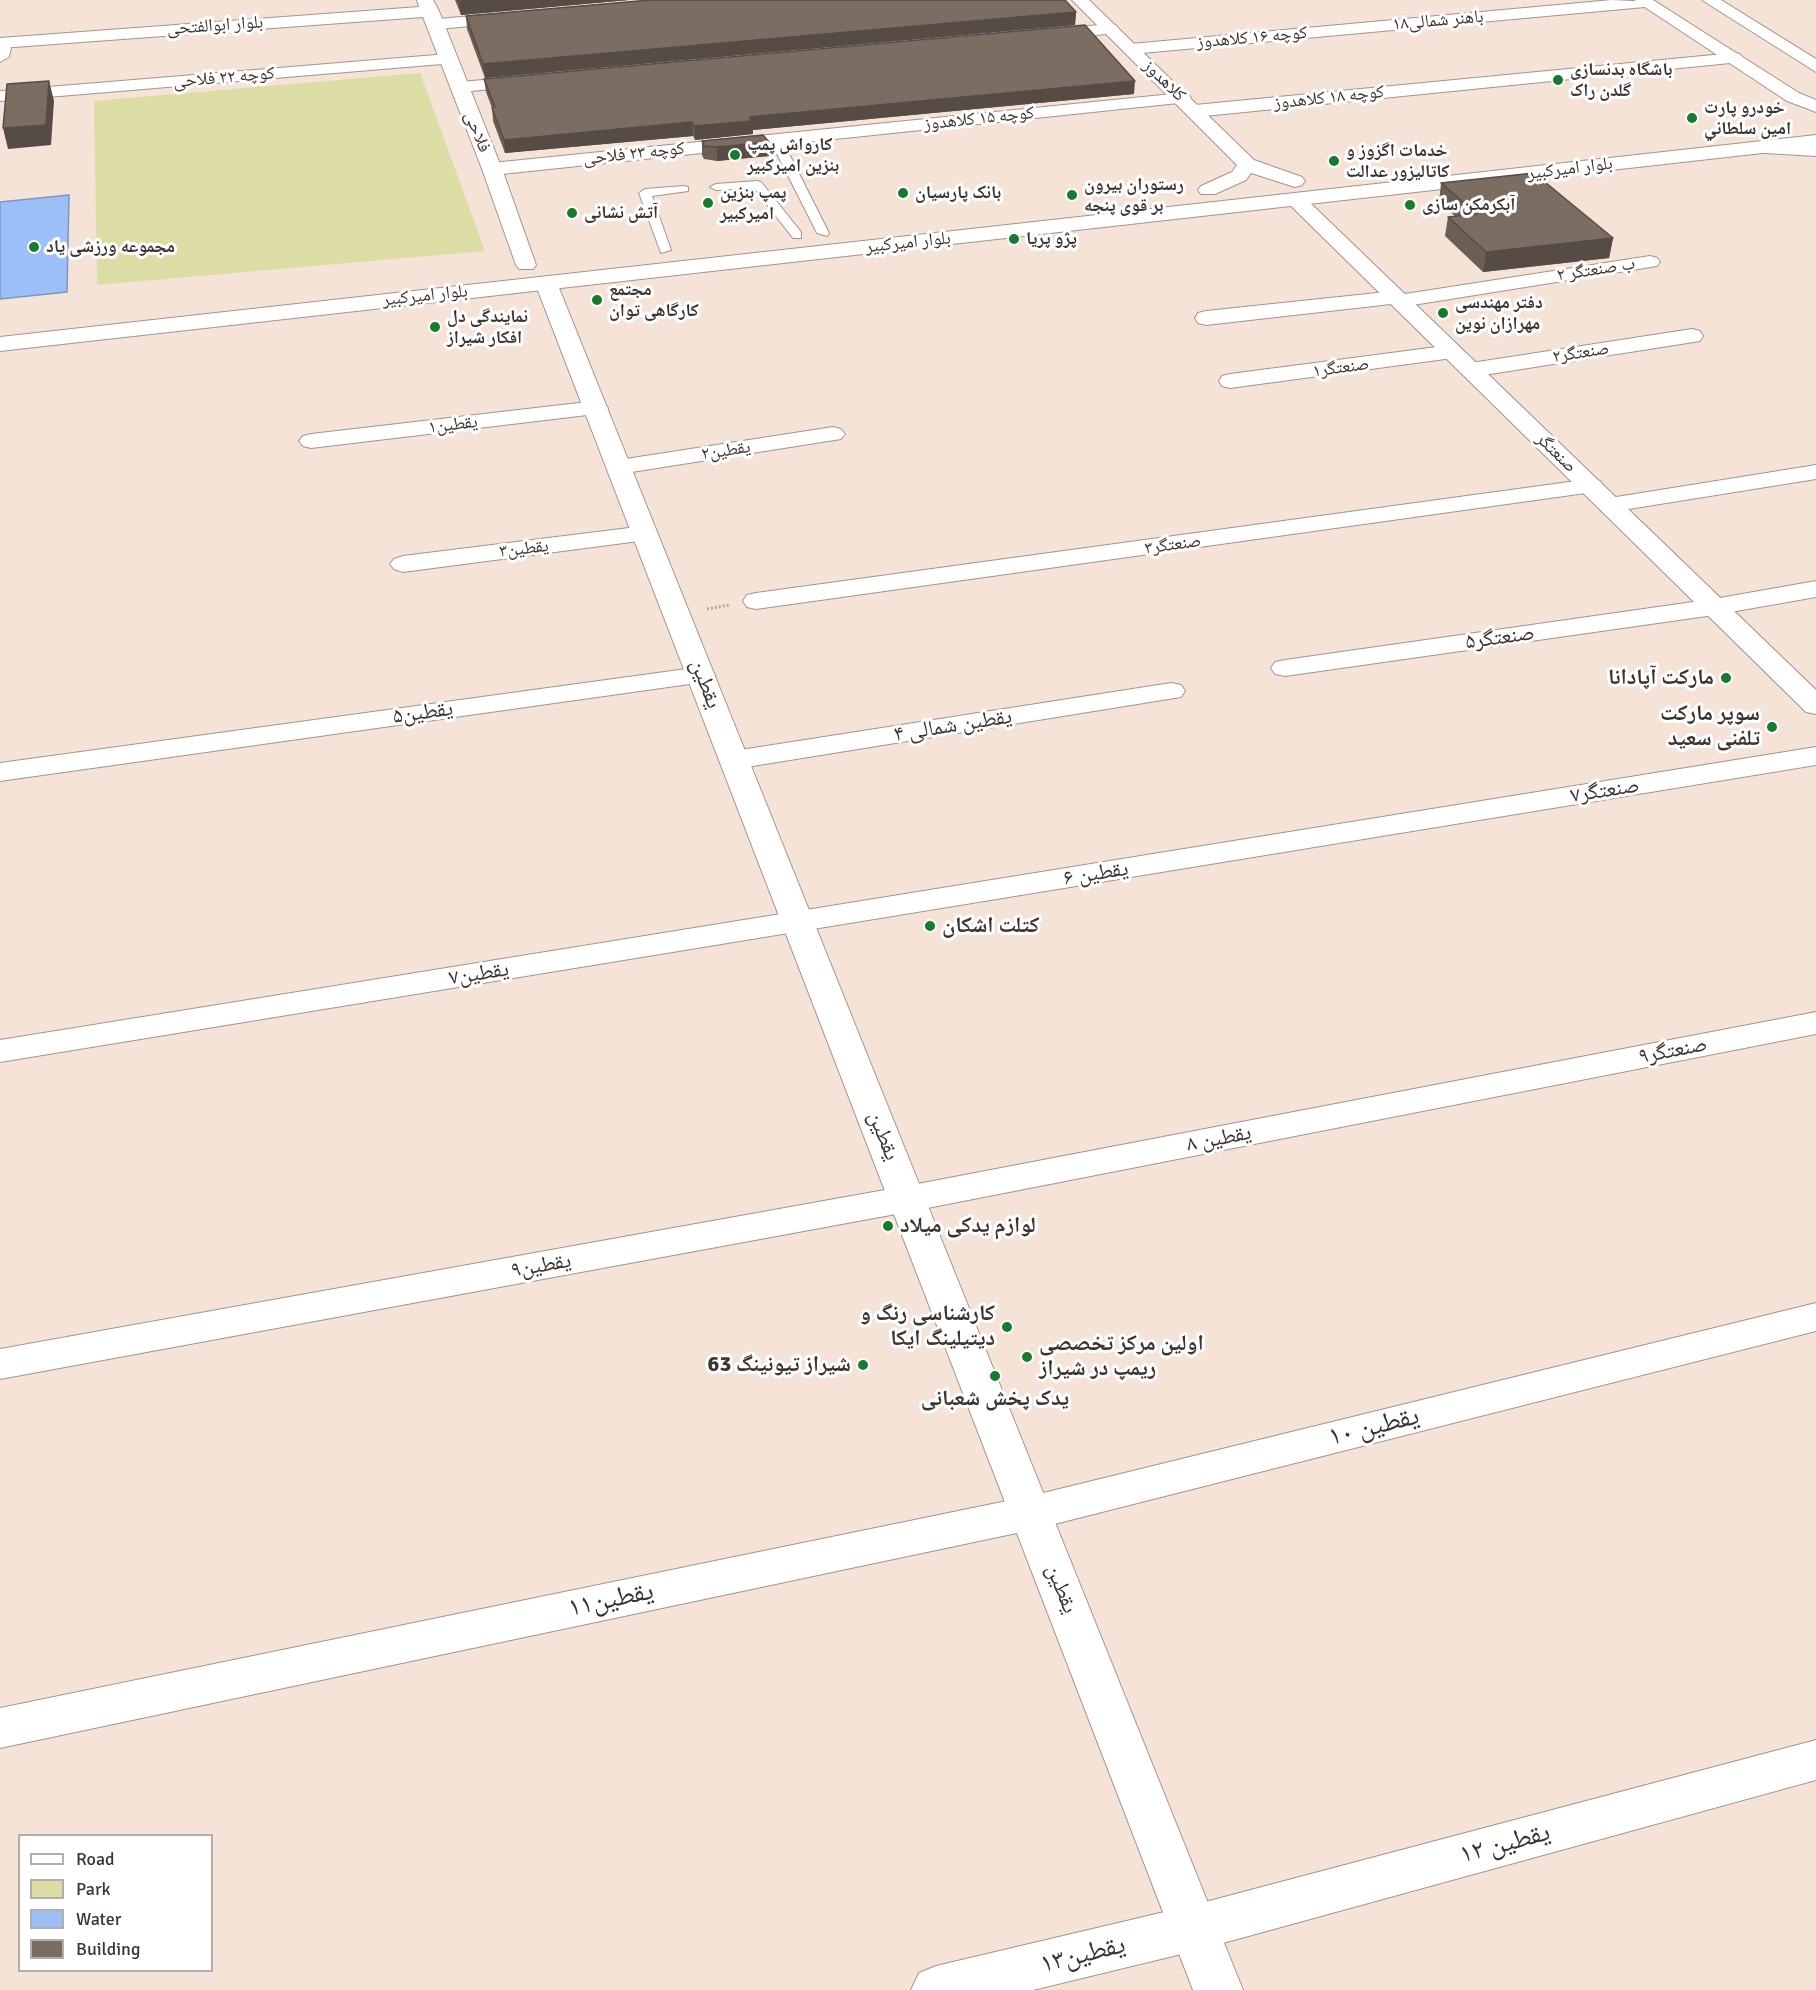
<!DOCTYPE html>
<html>
<head>
<meta charset="utf-8">
<style>
	body { margin:0 }
	#map { position:relative; width:1816px; height:1990px; overflow:hidden; background:#f5e3d8; font-family:Signika,sans-serif }
	canvas { display:block }
	.legend { position:absolute; left:18px; top:1834px; width:195px; height:138px; box-sizing:border-box; background:#fff; border:2px solid #b1aeac; margin:0; padding:8px 10px; list-style:none; font-size:18px; color:#3b3430 }
	.legend li { display:flex; align-items:center; gap:12px; height:30px }
	.legend b { width:30px; border:2px solid #b1aeac }
</style>
</head>
<body>
<div id="map">
<canvas width="1816" height="1990"></canvas>
<ul class="legend">
<li><b style="height:8px;background:#fff"></b>Road</li>
<li><b style="height:16px;background:#dbdda4"></b>Park</li>
<li><b style="height:16px;background:#9dbff8"></b>Water</li>
<li><b style="height:16px;background:#7c6d63"></b>Building</li>
</ul>
</div>
<script>
const context = document.querySelector('canvas').getContext('2d');
context.lineJoin = 'round';
function fill(path, color) {
  context.fillStyle = color;
  context.fill(path, 'evenodd');
}
function poly(rows) {
  const path = new Path2D();
  for (const r of rows) {
    path.moveTo(r[0], r[1]);
    for (let i = 2; i < r.length; i += 2) path.lineTo(r[i], r[i + 1]);
  }
  return path;
}
function trace(path, color, width, dash) {
  context.strokeStyle = color;
  context.lineWidth = width;
  context.lineCap = dash ? 'butt' : 'round';
  context.setLineDash(dash || []);
  context.stroke(path);
}
function write(font, color, halo, rows, align = 'center') {
  context.font = font + ' Signika,"Noto Naskh Arabic",sans-serif';
  context.lineWidth = 6;
  context.setLineDash([]);
  context.textBaseline = 'middle';
  context.strokeStyle = halo;
  context.fillStyle = color;
  for (const [text, x, y, turn = 0] of rows) {
    context.save();
    context.translate(x, y);
    context.rotate((+turn || 0) * Math.PI / 180);
    context.textAlign = isNaN(turn) ? turn : align;
    if (halo) context.strokeText(text, 0, 0);
    context.fillText(text, 0, 0);
    context.restore();
  }
}
fill(poly([
	[420,73,485,251,97,285,94,101]
]), '#dbdda4');
const water = poly([
	[69,195,67,292,0,299,0,202,69,195]
]);
fill(water, '#9dbff8');
trace(water, '#8095bc', 1.5);
const lane = poly([
	[776,137,782,140,829,233,827,236,817,233,770,140,776,137],
	[757,181,761,182,801,232,801,238,793,238,754,188,716,190,710,187,716,184,757,181],
	[684,186,688,187,688,191,652,196,671,250,661,253,639,193,645,189,684,186]
]);
const street = poly([
	[1612,0,1653,2,1645,7,1131,54,1122,49,1131,44,1612,0],
	[510,13,516,14,518,18,516,22,437,29,429,24,437,19,510,13],
	[1110,24,1116,25,1119,29,1116,33,1046,40,1037,35,1046,30,1110,24],
	[3,38,12,43,9,57,0,62,0,39,3,38],
	[1734,53,1740,54,1743,58,1740,62,1195,117,1186,111,1195,105,1734,53],
	[448,54,457,59,454,63,0,101,0,91,448,54],
	[529,76,538,81,535,85,460,92,451,87,460,82,529,76],
	[1182,93,1188,94,1191,98,1188,102,492,175,482,169,492,163,1182,93],
	[1650,256,1657,258,1660,262,1657,266,1400,307,1391,304,1206,325,1198,323,1195,318,1198,313,1206,311,1396,291,1405,294,1650,256],
	[1692,329,1700,331,1703,336,1700,341,1471,377,1463,375,1460,370,1463,365,1471,363,1692,329],
	[1452,345,1460,347,1463,352,1460,357,1230,388,1222,386,1219,381,1222,376,1230,374,1452,345],
	[596,401,604,403,608,408,604,413,311,448,303,446,299,441,303,436,311,434,596,401],
	[833,427,841,429,845,434,841,439,619,474,610,472,607,467,610,462,619,460,833,427],
	[1816,465,1816,479,1610,512,1601,510,1598,505,1601,500,1610,498,1816,465],
	[1591,479,1600,481,1603,486,1600,491,756,609,747,607,743,601,747,595,756,593,1591,479],
	[645,526,654,529,658,534,654,539,403,572,394,569,390,564,394,559,403,556,645,526],
	[1816,581,1816,597,1714,615,1285,676,1275,674,1271,668,1275,662,1285,660,1714,599,1816,581],
	[701,667,711,669,715,675,711,681,0,781,0,763,701,667],
	[1171,683,1181,685,1185,691,1181,697,734,769,724,766,719,760,724,754,734,751,1171,683],
	[1816,747,1816,765,0,1062,0,1040,1816,747],
	[1816,1012,1816,1034,907,1212,0,1379,0,1349,907,1186,1816,1012],
	[1816,1303,1816,1331,1031,1530,0,1748,0,1708,1031,1496,1816,1303],
	[1816,1740,1816,1780,1194,1951,1033,1990,911,1990,919,1973,936,1966,1194,1905,1816,1740]
]);
const secondary = poly([
	[417,0,433,0,439,11,502,169,536,265,533,269,519,269,516,265,482,169,423,17,0,48,0,38,419,7,417,0],
	[1072,0,1089,0,1254,160,1302,177,1305,181,1302,185,1295,187,1251,173,1246,180,1215,194,1201,194,1198,190,1201,186,1232,172,1237,165,1072,0],
	[1755,142,1816,144,1816,156,1748,152,1745,148,1748,144,1755,142],
	[1296,194,1303,196,1816,690,1816,714,1806,712,1289,204,1286,200,1289,196,1296,194],
	[546,277,554,278,557,283,1243,1990,1193,1990,535,283,538,278,546,277]
]);
const primary = poly([
	[1634,0,1653,0,1799,93,1816,100,1816,112,1787,101,1634,0],
	[1702,0,1721,0,1816,59,1816,72,1702,0],
	[1816,135,1816,147,0,351,0,337,1816,135]
]);
trace(lane, '#a4948a', 2);
trace(street, '#a4948a', 2);
trace(secondary, '#a4948a', 2);
trace(primary, '#a4948a', 2);
trace(poly([
	[707,609,729,605]
]), '#b7a9a0', 3, [2, 2]);
fill(lane, '#fff');
fill(street, '#fff');
fill(secondary, '#fff');
fill(primary, '#fff');
fill(poly([
	[455,0,629,0,461,15],
	[1076,12,1075,25,485,78,467,29,466,16],
	[484,79,1134,94,753,130,753,134,695,140,693,136,505,153,493,121,492,108,486,92],
	[702,141,769,156,717,161,704,159,702,155],
	[1441,183,1613,238,1609,258,1483,272,1445,236,1448,217,1455,216,1439,202]
]), '#6b5e55');
fill(poly([
	[483,0,629,0,461,15,459,2],
	[1076,12,1075,25,485,78,483,64],
	[49,81,54,101,51,145,8,149,3,128],
	[1135,81,1134,94,753,130,753,134,695,140,694,126,749,117],
	[692,122,693,136,505,153,504,140],
	[769,142,769,156,717,161,717,147],
	[1613,238,1609,258,1483,272,1486,252]
]), '#574c45');
const building = poly([
	[458,0,483,0,459,2,458,0],
	[650,0,1065,0,1076,12,483,64,466,16,650,0],
	[1085,25,1135,81,749,117,752,121,694,126,692,122,504,140,492,108,495,107,484,79,1085,25],
	[49,81,46,125,3,128,7,84,49,81],
	[763,135,769,142,717,147,704,146,702,141,763,135],
	[1534,173,1613,238,1486,252,1448,217,1477,214,1441,183,1534,173]
]);
fill(building, '#7c6d63');
trace(building, '#574c45', 1.5);
for (const [x, y, r, color] of [
	[1558,80,6,"#177b2e"],
	[1692,118,6,"#177b2e"],
	[735,155,6,"#177b2e"],
	[1334,161,6,"#177b2e"],
	[903,193,6,"#177b2e"],
	[1072,195,6,"#177b2e"],
	[708,203,6,"#177b2e"],
	[1410,205,6,"#177b2e"],
	[572,213,6,"#177b2e"],
	[1014,239,6,"#177b2e"],
	[34,247,6,"#177b2e"],
	[597,300,6,"#177b2e"],
	[1443,313,6,"#177b2e"],
	[435,327,6,"#177b2e"],
	[1726,678,6,"#177b2e"],
	[1772,727,6,"#177b2e"],
	[930,926,6,"#177b2e"],
	[888,1226,6,"#177b2e"],
	[1007,1327,6,"#177b2e"],
	[1027,1357,6,"#177b2e"],
	[863,1365,6,"#177b2e"],
	[995,1376,6,"#177b2e"]
]) {
  const dot = new Path2D();
  dot.arc(x, y, r, 0, 2 * Math.PI);
  context.fillStyle = color;
  context.fill(dot);
  trace(dot, '#fff', 2);
}
write('18px', '#3b3430', '#fff', [
	["باهنر شمالی۱۸",1438,21,-5],
	["بلوار ابوالفتحی",215,26,-4],
	["کوچه ۱۶ کلاهدوز",1252,38,-5],
	["کوچه ۲۲ فلاحی",224,78,-5],
	["کلاهدوز",1164,81,44],
	["کوچه ۱۸ کلاهدوز",1329,98,-6],
	["کوچه ۱۵ کلاهدوز",979,119,-6],
	["فلاحی",477,132,68],
	["کوچه ۲۳ فلاحی",634,154,-6],
	["بلوار امیرکبیر",1570,169,-7],
	["بلوار امیرکبیر",908,243,-6],
	["۲ ب صنعتگر",1596,270,-9],
	["بلوار امیرکبیر",425,296,-6],
	["صنعتگر۲",1581,353,-9],
	["صنعتگر۱",1341,368,-8],
	["یقطین۱",453,425,-7],
	["یقطین۲",726,451,-9],
	["صنعتگر",1556,453,44],
	["صنعتگر۳",1173,545,-8],
	["یقطین۳",524,549,-7]
]);
write('bold 18px', '#3b3430', '#fff', [
	["باشگاه بدنسازی",1570,70],
	["گلدن راک",1570,91],
	["خودرو پارت",1704,108],
	["امين سلطاني",1704,129],
	["کارواش پمپ",747,145],
	["بنزین امیرکبیر",747,166],
	["خدمات اگزوز و",1346,151],
	["کاتالیزور عدالت",1346,172],
	["رستوران بیرون",1084,185],
	["بر قوی پنجه",1084,206],
	["پمپ بنزین",720,193],
	["امیرکبیر",720,214],
	["بانک پارسیان",915,193],
	["آبکرمکن سازی",1422,205],
	["آتش نشانی",584,213],
	["پژو پریا",1026,239],
	["مجموعه ورزشی یاد",46,247],
	["مجتمع",609,290],
	["کارگاهی توان",609,311],
	["دفتر مهندسی",1455,303],
	["مهرازان نوین",1455,324],
	["نمایندگی دل",447,317],
	["افکار شیراز",447,338]
], 'left');
write('22px', '#3b3430', '#fff', [
	["صنعتگر۵",1500,638,-8],
	["یقطین",705,684,69],
	["یقطین۵",423,713,-8],
	["یقطین شمالی ۴",953,726,-9],
	["صنعتگر۷",1605,791,-9],
	["یقطین ۶",1096,874,-9],
	["یقطین۷",479,974,-9],
	["صنعتگر۹",1673,1051,-11],
	["یقطین",883,1136,68],
	["یقطین ۸",1219,1139,-11],
	["یقطین۹",541,1266,-10],
	["یقطین",1061,1589,68]
]);
write('bold 22px', '#3b3430', '#fff', [
	["مارکت آپادانا",1714,678],
	["سوپر مارکت",1760,714],
	["تلفنی سعید",1760,739],
	["کتلت اشکان",942,926,"left"],
	["لوازم یدکی میلاد",900,1226,"left"],
	["کارشناسی رنگ و",995,1314],
	["دیتیلینگ ایکا",995,1339],
	["اولین مرکز تخصصی",1039,1344,"left"],
	["ریمپ در شیراز",1039,1369,"left"],
	["شیراز تیونینگ 63",851,1365],
	["یدک پخش شعبانی",995,1399,"center"]
], 'right');
write('27px', '#3b3430', '#fff', [
	["یقطین ۱۰",1374,1427,-14],
	["یقطین۱۱",611,1600,-12],
	["یقطین ۱۲",1505,1844,-15],
	["یقطین۱۳",1083,1955,-14]
]);
</script>
</body>
</html>
